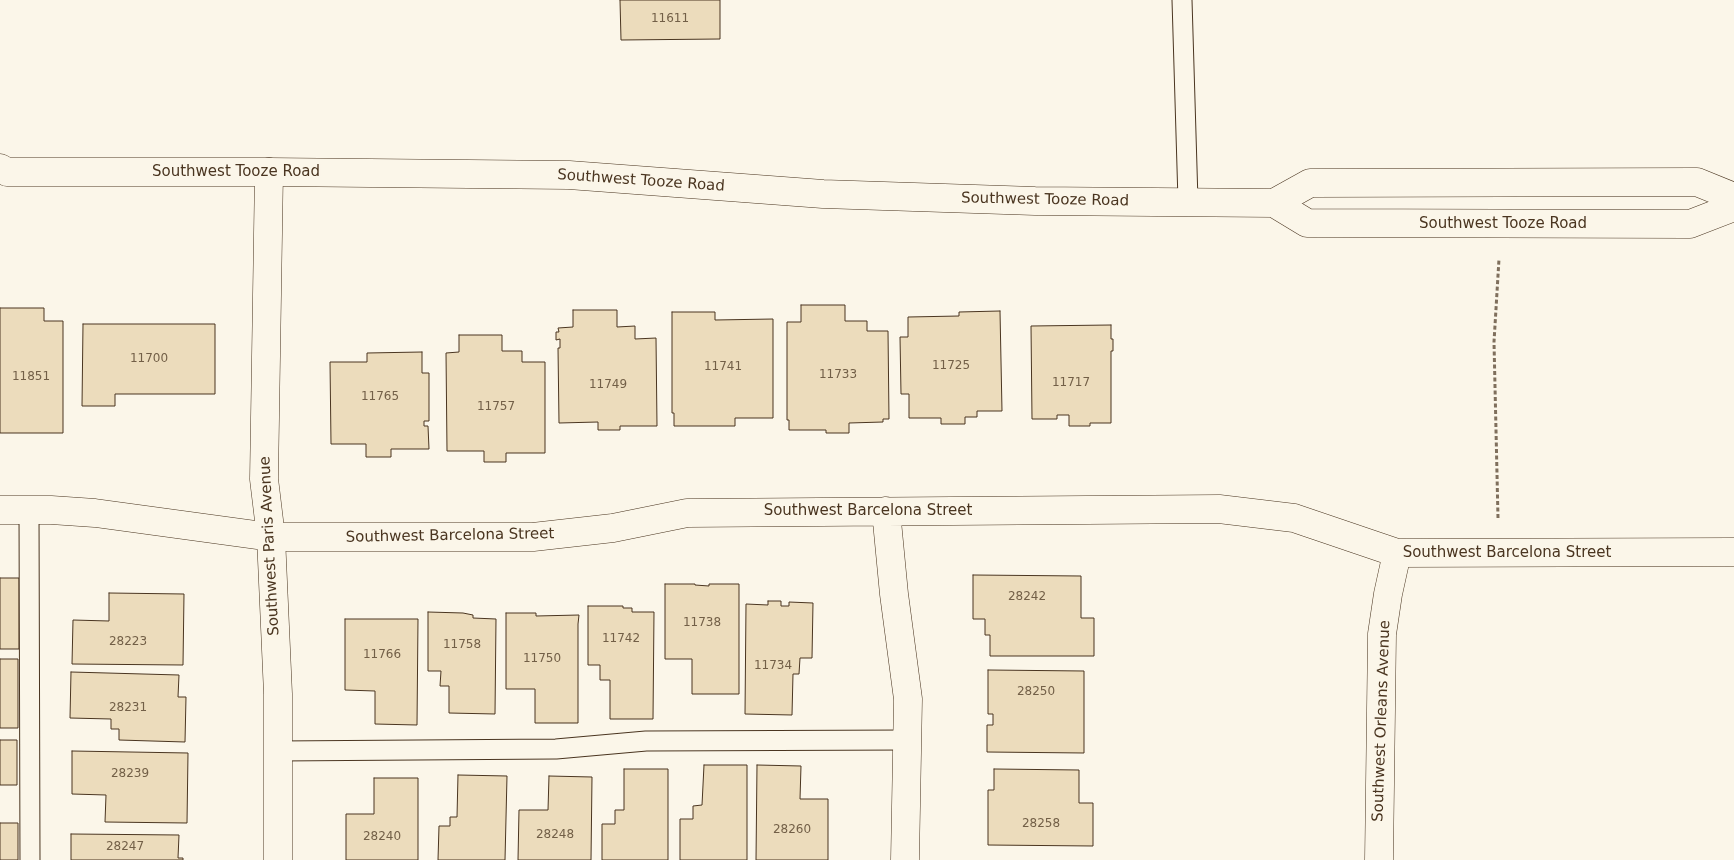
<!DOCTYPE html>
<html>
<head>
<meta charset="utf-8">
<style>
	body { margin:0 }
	canvas { display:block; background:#fbf6e9 }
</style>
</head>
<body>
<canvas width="1734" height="860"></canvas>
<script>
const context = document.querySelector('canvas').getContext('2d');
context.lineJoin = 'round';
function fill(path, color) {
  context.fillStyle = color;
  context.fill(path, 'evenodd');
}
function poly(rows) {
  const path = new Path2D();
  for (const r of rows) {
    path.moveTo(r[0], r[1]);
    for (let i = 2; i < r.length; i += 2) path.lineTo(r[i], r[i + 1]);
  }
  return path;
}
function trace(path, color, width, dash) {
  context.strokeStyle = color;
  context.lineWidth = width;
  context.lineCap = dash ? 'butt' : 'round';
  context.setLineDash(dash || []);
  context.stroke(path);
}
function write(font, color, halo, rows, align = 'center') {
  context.font = font + ' "DejaVu Sans",sans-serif';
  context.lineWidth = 4;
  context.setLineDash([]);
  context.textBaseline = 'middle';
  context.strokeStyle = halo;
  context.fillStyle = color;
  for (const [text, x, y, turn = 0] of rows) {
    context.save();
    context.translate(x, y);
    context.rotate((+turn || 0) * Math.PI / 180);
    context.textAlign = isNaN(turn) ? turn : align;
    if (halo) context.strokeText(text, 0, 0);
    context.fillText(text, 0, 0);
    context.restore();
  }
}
const building = poly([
	[620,0,720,0,720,39,621,40,620,0],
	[801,305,845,305,845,321,867,321,867,331,888,331,889,419,883,419,883,422,849,423,849,433,826,433,826,430,789,430,789,420,787,420,787,322,801,322,801,305],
	[0,308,44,308,44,321,63,321,63,433,0,433,0,308],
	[573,310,617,310,617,327,635,326,635,339,656,338,657,426,620,426,620,430,598,430,598,422,559,423,558,348,560,348,560,339,556,340,556,332,559,332,558,328,573,327,573,310],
	[1000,311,1002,411,977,411,977,417,965,417,965,424,941,424,941,418,909,418,909,394,901,394,900,337,908,337,908,317,959,316,959,312,1000,311],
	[672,312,715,312,715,320,773,319,773,418,735,418,735,426,674,426,674,413,672,413,672,312],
	[83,324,215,324,215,394,115,394,115,406,82,406,83,324],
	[1111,325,1111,339,1113,339,1113,351,1111,351,1111,423,1090,423,1090,426,1069,426,1069,415,1057,415,1057,419,1032,419,1031,326,1111,325],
	[459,335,502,335,502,351,522,351,522,362,545,362,545,453,506,453,506,462,484,462,484,451,447,451,446,353,459,352,459,335],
	[422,352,422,373,429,373,429,421,424,421,424,426,428,426,429,449,391,449,391,457,366,457,366,444,331,444,330,362,367,362,367,353,422,352],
	[973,575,1081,576,1081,618,1094,618,1094,656,990,656,990,635,985,635,985,619,973,619,973,575],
	[0,578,19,578,19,649,0,649,0,578],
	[665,584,695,584,695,585,709,586,709,584,739,584,739,694,692,694,692,659,665,659,665,584],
	[109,593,184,594,183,665,72,664,73,620,109,621,109,593],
	[768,601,781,601,781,606,789,606,789,602,813,603,812,658,800,658,799,674,793,674,792,715,745,714,746,604,768,605,768,601],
	[588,606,623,606,623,608,632,608,632,612,654,612,653,719,610,719,610,680,600,680,600,665,588,665,588,606],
	[428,612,463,613,473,615,473,618,496,619,495,714,449,713,449,686,440,686,441,671,428,671,428,612],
	[506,613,536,613,536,616,579,615,578,624,578,723,535,723,535,689,506,689,506,613],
	[345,619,418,619,417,725,375,724,375,691,345,690,345,619],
	[0,659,18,659,18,728,0,728,0,659],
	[988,670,1084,671,1084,753,987,752,987,725,993,725,993,714,988,714,988,670],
	[71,672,179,675,178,697,186,697,185,742,119,740,119,729,111,729,111,719,70,718,71,672],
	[0,740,17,740,17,785,0,785,0,740],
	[72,751,188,753,187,823,105,822,106,795,72,794,72,751],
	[704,765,747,765,747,860,680,860,680,819,693,819,693,806,702,805,704,765],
	[757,765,801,766,800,799,828,799,828,860,756,860,757,765],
	[624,769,668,769,668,860,602,860,602,824,615,824,615,810,624,810,624,769],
	[994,769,1079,770,1079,803,1093,803,1093,846,988,845,988,790,994,790,994,769],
	[458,775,507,776,505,860,438,860,439,826,450,826,450,817,457,817,458,775],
	[549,776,592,777,591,860,518,860,519,810,548,810,549,776],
	[374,778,418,778,418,860,346,860,346,814,374,814,374,778],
	[0,823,18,823,18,860,0,860,0,823],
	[71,834,179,835,178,858,183,858,183,860,71,860,71,834]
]);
fill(building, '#ecdcbc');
trace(building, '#4a3520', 1);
const lane = poly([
	[1182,0,1188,201],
	[29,510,30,860],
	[278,751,556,749,646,741,907,740]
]);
const street = poly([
	[269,172,264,479,271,537,278,694,278,860],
	[0,510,51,510,95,513,271,537,533,537,613,528,687,513,1219,509,1294,518,1397,553,1734,552],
	[886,511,894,594,908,699,905,860],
	[1379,860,1382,634,1388,594,1397,553]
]);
const secondary = poly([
	[0,168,7,172,269,172,569,175,823,194,1035,201,1274,203,1310,183,1697,182,1734,197],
	[1274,203,1307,223,1690,224,1734,207]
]);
trace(lane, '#4a3520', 21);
trace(street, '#4a3520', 29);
trace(secondary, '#4a3520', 29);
trace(poly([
	[1498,518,1494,342,1499,259]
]), '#7f6f5c', 3, [4, 2.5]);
trace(lane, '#fbf6e9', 19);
trace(street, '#fbf6e9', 28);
trace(secondary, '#fbf6e9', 28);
write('12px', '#725f47', null, [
	["11611",670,19],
	["11700",149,359],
	["11725",951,366],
	["11741",723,367],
	["11733",838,375],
	["11851",31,377],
	["11717",1071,383],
	["11749",608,385],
	["11765",380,397],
	["11757",496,407],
	["28242",1027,597],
	["11738",702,623],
	["11742",621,639],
	["28223",128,642],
	["11758",462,645],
	["11766",382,655],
	["11750",542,659],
	["11734",773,666],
	["28250",1036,692],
	["28231",128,708],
	["28239",130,774],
	["28258",1041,824],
	["28260",792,830],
	["28248",555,835],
	["28240",382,837],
	["28247",125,847]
]);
write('15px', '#4a3520', '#fbf6e9', [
	["Southwest Tooze Road",236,172],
	["Southwest Tooze Road",641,181,4],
	["Southwest Tooze Road",1045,200,1],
	["Southwest Tooze Road",1503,224],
	["Southwest Barcelona Street",868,511],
	["Southwest Barcelona Street",450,536,-1],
	["Southwest Paris Avenue",270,546,-93],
	["Southwest Barcelona Street",1507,553],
	["Southwest Orleans Avenue",1382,721,-88]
]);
</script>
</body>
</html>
